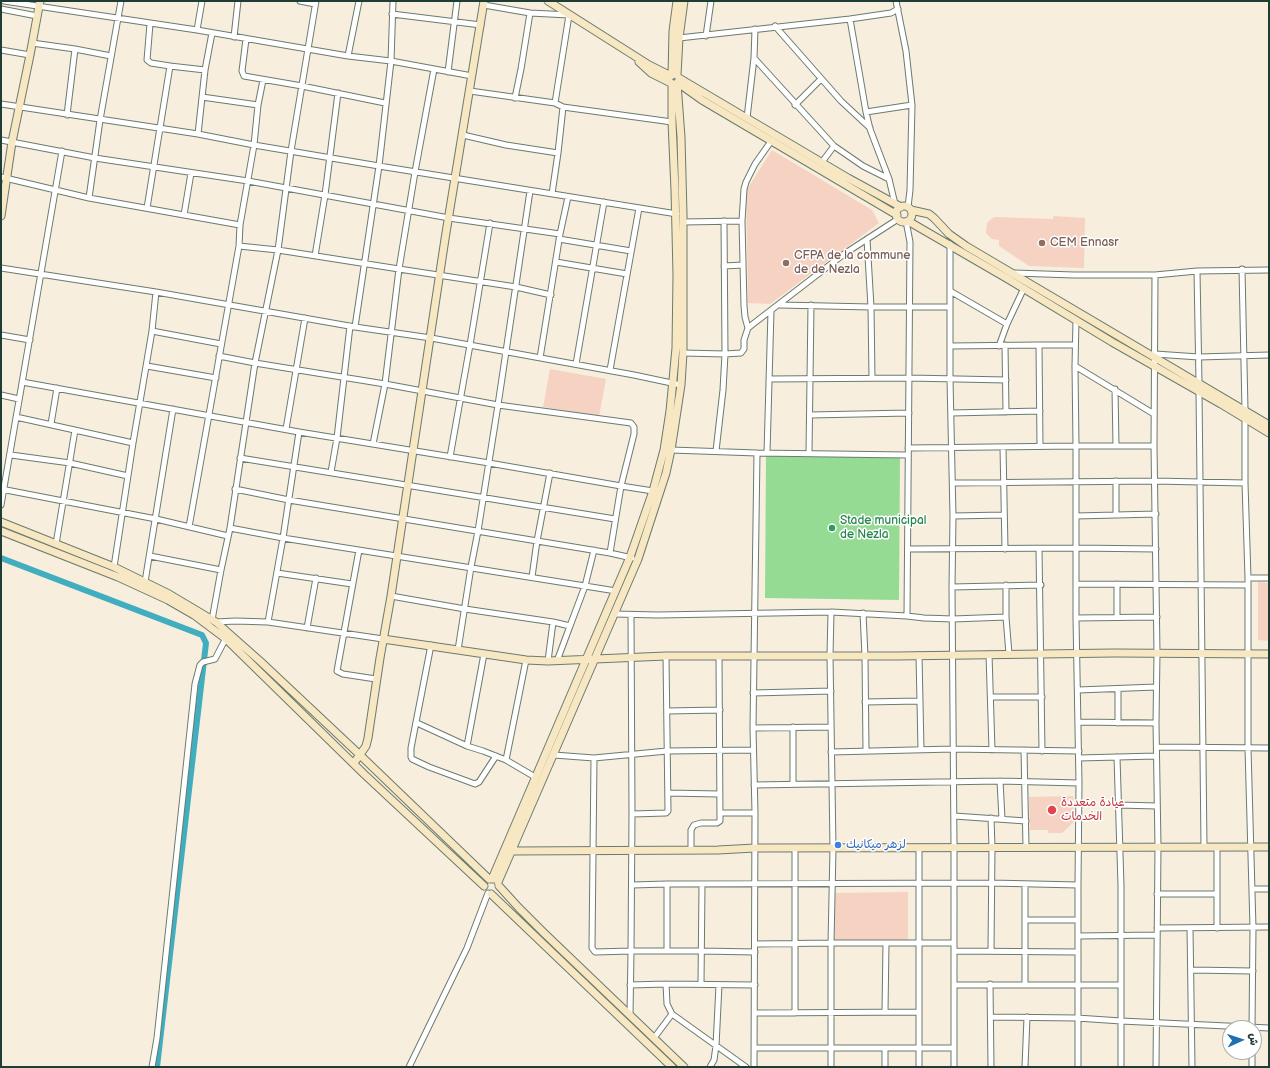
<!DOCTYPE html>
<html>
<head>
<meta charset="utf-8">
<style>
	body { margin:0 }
	#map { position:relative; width:1270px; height:1068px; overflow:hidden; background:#f7eedd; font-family:"Balsamiq Sans","Playpen Sans Arabic",sans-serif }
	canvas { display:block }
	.frame { position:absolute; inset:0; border:2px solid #1f3d34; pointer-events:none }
	.north { position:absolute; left:1222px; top:1020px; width:40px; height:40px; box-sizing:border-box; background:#fff; border:1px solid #a5b1ae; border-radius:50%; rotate:87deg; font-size:11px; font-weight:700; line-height:16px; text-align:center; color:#1f3d34 }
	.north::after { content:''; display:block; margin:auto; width:14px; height:18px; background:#1f6fb2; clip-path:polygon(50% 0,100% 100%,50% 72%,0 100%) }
</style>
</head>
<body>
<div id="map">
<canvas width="1270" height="1068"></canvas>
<div class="frame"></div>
<div class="north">ش</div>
</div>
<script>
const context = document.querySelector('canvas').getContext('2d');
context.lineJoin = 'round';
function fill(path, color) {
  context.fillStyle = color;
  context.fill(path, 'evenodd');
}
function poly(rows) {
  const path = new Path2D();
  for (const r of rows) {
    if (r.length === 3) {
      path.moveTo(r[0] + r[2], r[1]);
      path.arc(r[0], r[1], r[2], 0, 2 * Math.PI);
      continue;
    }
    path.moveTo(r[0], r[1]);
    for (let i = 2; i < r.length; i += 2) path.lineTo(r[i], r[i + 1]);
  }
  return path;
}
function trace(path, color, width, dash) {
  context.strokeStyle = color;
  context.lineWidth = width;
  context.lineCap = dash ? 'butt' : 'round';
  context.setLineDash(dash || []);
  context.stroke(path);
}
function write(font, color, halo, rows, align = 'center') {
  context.font = font + ' "Balsamiq Sans","Playpen Sans Arabic",sans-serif';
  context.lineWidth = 3;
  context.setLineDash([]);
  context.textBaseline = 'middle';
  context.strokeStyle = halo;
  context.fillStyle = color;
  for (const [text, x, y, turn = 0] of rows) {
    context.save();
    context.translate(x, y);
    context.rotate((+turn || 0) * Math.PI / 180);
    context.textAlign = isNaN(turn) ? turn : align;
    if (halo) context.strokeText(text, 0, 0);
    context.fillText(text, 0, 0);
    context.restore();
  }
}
fill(poly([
	[772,150,872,210,879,223,770,304,748,303,746,191],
	[1053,216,1085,218,1084,268,1029,266,999,246,999,240,992,239,986,233,987,223,991,219,995,217,1053,219],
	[550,369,606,379,599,417,543,407],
	[1258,582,1269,583,1269,641,1258,640],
	[1073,796,1074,822,1062,833,1048,833,1048,830,1030,830,1029,797],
	[908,892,908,940,834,941,833,893]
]), '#f6d2c3');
fill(poly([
	[766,456,900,457,899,600,765,598]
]), '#95db94');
trace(poly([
	[1,558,202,635,206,643,157,1067]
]), '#40aebe', 6);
const street = poly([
	[4,1,197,30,348,56,391,61,472,76],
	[300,1,315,4],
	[896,1,906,51,912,105,910,190,908,207],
	[484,5,530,13,521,69,515,98],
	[1,9,37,16],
	[530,13,569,15,555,103],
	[392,14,481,25],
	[850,19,866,112,870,129,889,179,895,204],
	[150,24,147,60,151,63,170,66],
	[775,26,841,101,870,128],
	[197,30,202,1],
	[706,36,711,1],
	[234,37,238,1],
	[679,38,850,19,891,13,898,9],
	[246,39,242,71,244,76,302,86,385,103],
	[32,43,75,49],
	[1,50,30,55],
	[348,56,359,1],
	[754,58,834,146,863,166,889,179],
	[448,72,457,1],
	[470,91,555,103,563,107,672,122],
	[202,97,258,105],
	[1,104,198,134,254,145,379,166,677,214],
	[795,105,821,79],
	[866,112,912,105],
	[67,115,75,49,111,56],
	[747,118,754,58,755,29],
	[198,134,205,70,212,33],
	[463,135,506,145,558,153,552,194],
	[1,140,95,158,248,181,449,218,560,234],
	[558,153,563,107],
	[822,162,834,146],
	[1,177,89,198,240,225],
	[89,198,100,120,121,1],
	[147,208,170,66,205,70],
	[184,215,191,173],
	[683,222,742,221],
	[559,239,631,251],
	[950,244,950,379,953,516,952,587,954,847,954,1067],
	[239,246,278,250,399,269,516,287,551,295],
	[315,256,325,195,338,93],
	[556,262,627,274],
	[724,266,743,265],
	[1,268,156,292,355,327,431,338,634,375,681,385],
	[1242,269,1245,410],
	[1197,271,1199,383],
	[1014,273,1074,275,1155,275,1197,271,1269,270],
	[1155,275,1154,446,1157,653,1156,723,1158,847,1156,1067],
	[950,291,1007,324],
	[780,305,871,307,867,239],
	[1076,320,1075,366,1076,446,1076,618,1079,783,1078,885,1078,1067],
	[355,327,379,166,391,61,393,1],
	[748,328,745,317,744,306,742,221,744,189,746,182,755,164,772,140],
	[152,331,221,344],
	[1,335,30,340],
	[1005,345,1006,412],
	[1039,345,1075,345],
	[950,346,1039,345,1040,446],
	[999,346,1007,324,1024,288],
	[683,353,725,354,741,353,744,349,744,340,748,328,753,324,844,254,898,219],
	[1155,354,1199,357,1269,355],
	[219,356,255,363,385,384,498,405,631,423,634,427,634,434,621,486,653,491],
	[540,358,560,234,568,197],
	[576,364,604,202],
	[147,366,216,378],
	[1075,366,1154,414],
	[610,370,639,208],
	[872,378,871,307,950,307],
	[769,379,909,378,1006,380],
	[22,382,299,432,489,463,621,486,610,553,289,500,235,489],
	[1115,389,1116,446],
	[1199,392,1204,847],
	[1,395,19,399],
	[951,413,1040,411],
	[810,415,909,413],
	[16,417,133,443],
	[1245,419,1245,483,1248,578,1248,748,1253,928,1252,1028],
	[51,424,57,388],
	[286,429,305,318],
	[299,432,283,538,585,586,570,626,553,622,548,661],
	[373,444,385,384,399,269,415,172,434,69],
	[1003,447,1005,549],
	[908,448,1076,446,1154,446],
	[671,450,757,453],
	[716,451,723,390,725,354,724,221],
	[767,453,771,311],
	[809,453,811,305],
	[11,455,70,463,128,476],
	[450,457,470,345,490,223],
	[240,458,615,519],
	[331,472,337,438,350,326],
	[1116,481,1116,515],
	[953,483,1155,481,1245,483],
	[1,489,156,519,228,536],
	[1,505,62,151],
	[953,516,1004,515],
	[1076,516,1156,514],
	[189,527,239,246,240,225,254,145,258,105,263,80],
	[230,528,283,538,268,622,383,639],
	[56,544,75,430],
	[908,549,1076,548,1156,549],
	[1039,549,1042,751],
	[359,550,337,671,343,674,376,679],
	[594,550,585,586,616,591],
	[610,553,632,558],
	[150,556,221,570,230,528,255,363,278,250,291,151,316,1],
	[114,567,133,443,152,331,156,292],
	[277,573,352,584],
	[532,577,537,541,550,473],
	[1248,578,1269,578],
	[145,582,173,409],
	[1077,584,1248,585],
	[1117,584,1117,617],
	[952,587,1041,585],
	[391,596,465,609,553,622],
	[831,612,830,656,833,848,831,943,831,1067],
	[863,613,865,656,866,751],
	[614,614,658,615,831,612,907,616,910,242,906,221],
	[631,615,632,814,631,951,701,951,755,952],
	[907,616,924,618,953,619,1006,617,1006,585],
	[1006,617,1009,654],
	[1076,618,1157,617],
	[212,620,221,570],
	[216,622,236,621,268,622],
	[307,628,316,578],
	[431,645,411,748,411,757,412,759,429,767,475,784,479,782,496,756],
	[458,650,471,567,478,531,498,405,530,191],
	[989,654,992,750],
	[919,655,921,750],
	[557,661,570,626],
	[1078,690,1156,687],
	[753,693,831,691],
	[991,697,1042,697],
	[865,702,920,701],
	[667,711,720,710],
	[1079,722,1156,723],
	[417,723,467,746,483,751,506,760,526,660],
	[1118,723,1118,689],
	[793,727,793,784],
	[753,728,831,727],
	[467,746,484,654],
	[1157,747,1269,748],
	[1024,750,1026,847],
	[831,752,953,749,1079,751],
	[554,755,594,758],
	[1117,757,1121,886,1121,1067],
	[1079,758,1156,756],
	[506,760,535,777],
	[1000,781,1002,819],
	[754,785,1000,781,1079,783],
	[668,793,719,794],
	[1118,805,1157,806],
	[720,813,755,813],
	[632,814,666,813,668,811,666,656],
	[954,816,1026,821],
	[795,848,795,1013],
	[919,848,919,1067],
	[691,849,691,830,694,825,701,823,717,823,720,821,719,656],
	[1025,884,1025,984],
	[632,885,667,884,991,883,1078,885],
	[1252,889,1269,889],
	[1157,894,1216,894],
	[1025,920,1078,920],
	[1157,928,1269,927],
	[1190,928,1192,1067],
	[1217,928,1217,847],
	[1078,936,1157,935],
	[755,944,831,943,954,943],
	[667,951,667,884],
	[954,951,1078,952],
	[991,951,992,847,991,818],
	[1191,970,1253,971],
	[701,984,702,884],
	[990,984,991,1067],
	[630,985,666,984,755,985],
	[954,985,1121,985],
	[885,1012,886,943],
	[755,1013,919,1012],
	[672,1014,746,1067],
	[630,1015,631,951,595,952,592,948,594,758,667,751,753,750],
	[991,1017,1077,1018,1121,1021,1269,1028],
	[654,1038,672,1014,667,1004,666,984],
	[754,1048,954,1048],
	[1252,1052,1252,1067],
	[152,1067,157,1038,195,684,200,665,203,662,215,659,227,636],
	[409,1067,467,948,488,893],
	[710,1067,714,1060,716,1046,719,985],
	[754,1067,755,813,753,728,757,453,908,455],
	[885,1067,885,1048],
	[1025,1067,1027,1017]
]);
const secondary = poly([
	[548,1,649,65,671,76],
	[639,62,651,73,671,83],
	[672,75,673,31,677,1],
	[677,75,679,38,684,1],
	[679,78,848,178,901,207],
	[678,83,702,100,897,215],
	[904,214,8],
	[911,210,929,214,934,218,949,234,966,246,1269,425],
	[1,216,12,142,30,55,40,1],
	[908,221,1008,279,1112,342,1221,404,1269,433],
	[1,522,114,567,169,594,216,622,260,661,360,755,489,879],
	[1,531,118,577,168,600,194,615,226,639,364,774,484,886],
	[383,639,526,660,548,661,666,656,897,656,1114,653,1269,654],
	[354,763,366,746,368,738,380,658,391,596,445,239,484,1],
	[511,851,718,850,755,848,1269,847],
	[492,879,630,557,653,491,664,450,670,411,676,348,677,275,675,190,672,122,672,84],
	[498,882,638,559,666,473,671,450,681,385,683,353,683,214,681,137,677,83],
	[499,886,519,908,543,932,684,1067],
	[491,894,672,1067]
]);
trace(street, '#6b7b6f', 7);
trace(secondary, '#6b7b6f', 9);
trace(street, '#fff', 5);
trace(secondary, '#f7e8c3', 7);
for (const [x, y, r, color] of [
	[1042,243,4,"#8d6e63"],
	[786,263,4,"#8d6e63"],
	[832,528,4,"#2e9e5b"],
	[1052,810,5,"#e0444e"],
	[838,845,4,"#3f7fe0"]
]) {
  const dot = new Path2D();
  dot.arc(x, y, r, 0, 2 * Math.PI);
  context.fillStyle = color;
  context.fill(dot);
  trace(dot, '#fff', 1.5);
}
write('12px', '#785e54', '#fff', [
	["CEM Ennasr",1050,243],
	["CFPA de la commune",794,256],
	["de de Nezla",794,270]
], 'left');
write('12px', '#27864d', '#fff', [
	["Stade municipal",840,521],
	["de Nezla",840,535]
], 'left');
write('12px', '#be3a42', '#fff', [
	["عيادة متعددة",1061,803],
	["الخدمات",1061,817]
], 'left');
write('12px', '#366cbe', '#fff', [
	["لزهر ميكانيك",846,845]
], 'left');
</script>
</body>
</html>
